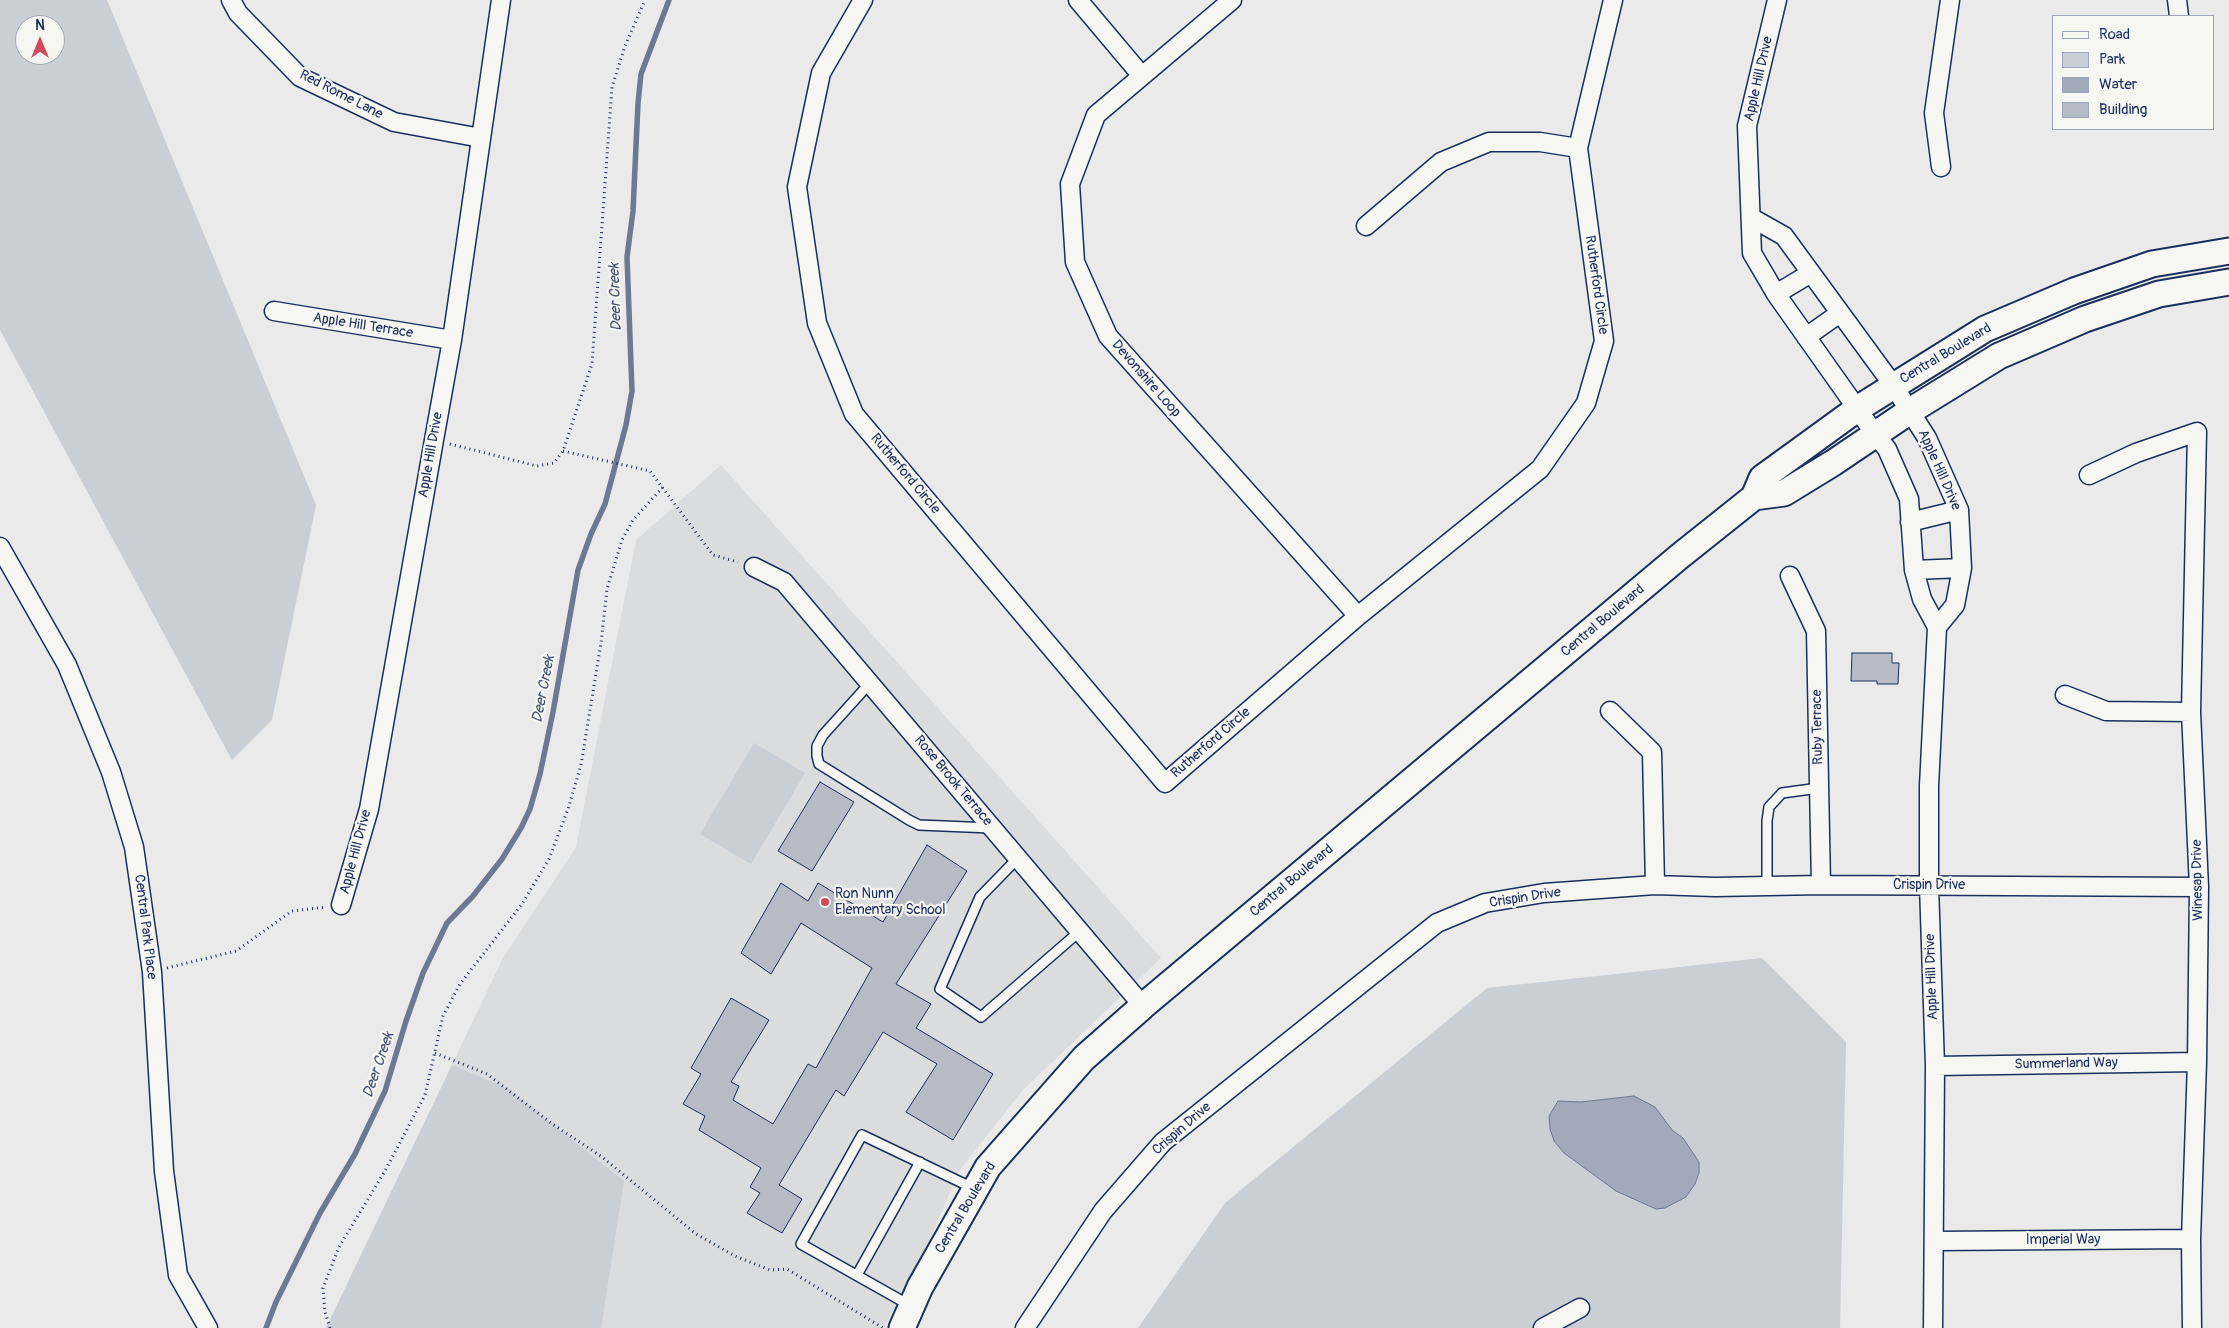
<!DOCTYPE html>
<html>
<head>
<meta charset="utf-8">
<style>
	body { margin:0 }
	#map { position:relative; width:2229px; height:1328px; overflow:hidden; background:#e9eae9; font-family:Pangolin,sans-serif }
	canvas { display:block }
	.legend { position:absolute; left:2052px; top:15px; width:162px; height:115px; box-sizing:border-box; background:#f6f6f2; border:1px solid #9ea6b7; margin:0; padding:6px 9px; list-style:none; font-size:15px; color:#1b2f5e }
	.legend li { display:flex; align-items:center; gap:10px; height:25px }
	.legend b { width:25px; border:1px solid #9ea6b7 }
	.north { position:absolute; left:15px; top:15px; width:50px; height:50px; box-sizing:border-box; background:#f6f6f2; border:1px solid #9ea6b7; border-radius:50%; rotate:0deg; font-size:14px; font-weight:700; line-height:20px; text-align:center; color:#1b2f5e }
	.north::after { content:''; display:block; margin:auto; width:18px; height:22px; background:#d1495b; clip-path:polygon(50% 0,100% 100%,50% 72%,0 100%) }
</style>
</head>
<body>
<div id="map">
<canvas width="2229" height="1328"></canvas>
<ul class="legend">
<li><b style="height:6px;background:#f6f6f2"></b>Road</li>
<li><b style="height:14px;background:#caced5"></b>Park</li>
<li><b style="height:14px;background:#a2aaba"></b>Water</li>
<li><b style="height:14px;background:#b6bbc6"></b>Building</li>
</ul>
<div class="north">N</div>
</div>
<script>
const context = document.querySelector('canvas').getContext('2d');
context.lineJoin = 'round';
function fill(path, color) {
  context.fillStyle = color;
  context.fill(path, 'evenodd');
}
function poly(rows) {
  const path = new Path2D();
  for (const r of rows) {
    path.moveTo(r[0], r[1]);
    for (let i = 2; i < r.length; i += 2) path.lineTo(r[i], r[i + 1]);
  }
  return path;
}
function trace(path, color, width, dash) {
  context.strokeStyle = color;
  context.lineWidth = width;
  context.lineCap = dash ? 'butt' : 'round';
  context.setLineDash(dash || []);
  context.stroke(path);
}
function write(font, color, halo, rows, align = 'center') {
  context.font = font + ' Pangolin,sans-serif';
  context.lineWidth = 4.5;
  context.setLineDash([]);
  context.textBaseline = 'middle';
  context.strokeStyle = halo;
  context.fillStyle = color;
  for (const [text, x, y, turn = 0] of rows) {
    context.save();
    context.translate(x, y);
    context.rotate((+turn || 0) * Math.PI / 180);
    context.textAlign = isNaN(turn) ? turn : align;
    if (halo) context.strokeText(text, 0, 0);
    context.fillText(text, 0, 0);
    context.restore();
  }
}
fill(poly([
	[721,465,1161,958,1023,1090,959,1171,923,1255,884,1328,326,1328,503,958,576,847,636,540]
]), '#dadcde');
fill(poly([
	[0,0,107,0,316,505,272,720,232,760,0,330],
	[25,25,55,25,55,55,25,55],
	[754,743,805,773,751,864,700,834],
	[1762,958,1846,1042,1840,1328,1138,1328,1225,1203,1487,988],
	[452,1065,507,1088,624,1181,601,1328,326,1328]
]), '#caced5');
const water = poly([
	[1634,1096,1655,1107,1672,1130,1683,1138,1699,1162,1699,1173,1695,1184,1686,1197,1665,1208,1656,1209,1616,1191,1564,1153,1554,1141,1550,1129,1549,1116,1558,1101,1581,1102,1634,1096]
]);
fill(water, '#a2aaba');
trace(water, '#6c7995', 1);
trace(poly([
	[266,1328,276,1302,320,1213,355,1154,385,1091,406,1021,423,973,447,923,473,896,502,859,521,828,530,809,540,774,553,712,578,570,591,534,605,504,626,425,632,391,627,257,633,211,638,103,641,74,669,0]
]), '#6c7995', 5.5);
const building = poly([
	[1852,653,1892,653,1892,663,1899,663,1898,684,1877,684,1877,681,1851,681,1852,653],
	[820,782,854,802,812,871,778,851,820,782],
	[927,845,967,871,896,984,931,1004,916,1028,993,1074,953,1140,906,1112,937,1064,883,1032,844,1096,836,1090,779,1185,802,1199,782,1233,747,1213,760,1193,750,1187,761,1168,699,1130,705,1116,683,1104,701,1074,691,1068,731,998,769,1020,731,1082,739,1086,733,1100,773,1124,808,1064,816,1068,872,968,801,923,771,974,741,953,781,883,808,901,818,883,883,922,927,845]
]);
fill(building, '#b6bbc6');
trace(building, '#1b2f5e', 1);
const lane = poly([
	[870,683,823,735,817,746,817,756,819,764,909,820,919,825,991,828],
	[1018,858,980,897,940,989,981,1017,1080,931],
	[1767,886,1767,821,1769,807,1782,793,1819,788],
	[857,1275,920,1162],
	[911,1306,801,1244,862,1135,975,1189]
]);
const street = poly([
	[231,0,238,13,300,77,394,122,481,138],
	[863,0,821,73,797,187,817,323,854,414,1165,783,1358,616,1540,469,1586,403,1604,341,1578,148,1613,0],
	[1078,0,1142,76],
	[1232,0,1096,115,1070,184,1075,262,1108,336,1358,616],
	[1777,0,1747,126,1752,253,1776,294,1875,434,1887,449,1909,499,1914,570,1922,599,1937,627,1929,786,1929,885,1935,1066,1933,1328],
	[2177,0,2179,16],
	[1941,167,1934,113,1950,0],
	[1752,218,1784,236,1893,385,1927,438,1959,510,1962,568,1955,605,1937,627],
	[1366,226,1441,162,1489,142,1540,142,1578,148],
	[1776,294,1811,273],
	[274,311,452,340],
	[1806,337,1840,313],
	[2089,475,2136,453,2197,432,2191,712,2199,887,2197,1062,2191,1239,2192,1328],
	[1910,522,1959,510],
	[0,547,67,665,111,772,134,847,152,972,164,1171,178,1275,208,1328],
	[754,567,784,582,1143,1006],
	[1914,570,1962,568],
	[1790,576,1816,631,1821,885],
	[2065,695,2106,711,2191,712],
	[1610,711,1652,752,1655,885],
	[341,905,369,809,434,440,452,340,501,0],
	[1935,1066,2197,1062],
	[1935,1241,2191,1239],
	[1025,1328,1103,1211,1163,1142,1437,923,1485,903,1544,893,1655,885,1715,887,1821,885,2199,887],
	[1543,1328,1580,1308]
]);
const secondary = poly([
	[1754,497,1784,493,1833,463,1910,411,1999,356,2085,319,2159,294,2229,282],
	[902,1328,920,1287,988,1167,1084,1058,1143,1006,1680,556,1754,497,1762,478,1857,409,1985,329,2074,291,2152,264,2229,251]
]);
trace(lane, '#1b2f5e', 12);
trace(street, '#1b2f5e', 21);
trace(secondary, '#1b2f5e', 29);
trace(poly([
	[450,444,537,466,554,463,563,451,592,364,612,87,625,46,645,0],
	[563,451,650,471,713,555,738,562],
	[167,968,236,951,292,911,326,907],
	[435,1053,487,1074,551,1123,602,1157,696,1234,735,1256,770,1270,787,1269,883,1328],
	[330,1328,325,1312,323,1288,339,1247,385,1171,425,1095,443,1016,460,984,522,904,549,859,568,809,581,765,601,643,607,589,622,540,633,520,663,487]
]), '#1b2f5e', 3, [1, 4]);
trace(lane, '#f6f6f2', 9);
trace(street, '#f6f6f2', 18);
trace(secondary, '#f6f6f2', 25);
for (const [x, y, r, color] of [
	[825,902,5,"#d1495b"]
]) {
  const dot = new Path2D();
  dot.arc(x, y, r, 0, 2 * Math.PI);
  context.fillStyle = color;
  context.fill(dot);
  trace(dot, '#f6f6f2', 2);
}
write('14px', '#1b2f5e', '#f6f6f2', [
	["Apple Hill Drive",1759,79,-77],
	["Red Rome Lane",341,95,27],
	["Rutherford Circle",1596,285,82],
	["Apple Hill Terrace",363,326,9],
	["Central Boulevard",1946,354,-31],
	["Devonshire Loop",1146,379,49],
	["Apple Hill Drive",431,455,-80],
	["Apple Hill Drive",1939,470,66],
	["Rutherford Circle",905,474,50],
	["Central Boulevard",1603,621,-40],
	["Ruby Terrace",1818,727,-91],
	["Rutherford Circle",1211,743,-41],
	["Rose Brook Terrace",953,781,50],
	["Apple Hill Drive",356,852,-75],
	["Winesap Drive",2198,880,-91],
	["Central Boulevard",1292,881,-40],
	["Crispin Drive",1929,885],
	["Crispin Drive",1525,898,-9],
	["Central Park Place",145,927,83],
	["Apple Hill Drive",1932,977,-92],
	["Summerland Way",2066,1064,-1],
	["Crispin Drive",1182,1129,-41],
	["Central Boulevard",966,1208,-59],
	["Imperial Way",2063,1240]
]);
write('14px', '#1b2f5e', '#f6f6f2', [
	["Ron Nunn",835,894],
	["Elementary School",835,910]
], 'left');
write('italic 15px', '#44547a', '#f6f6f2', [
	["Deer Creek",616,297,-92],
	["Deer Creek",544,689,-79],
	["Deer Creek",379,1065,-71]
]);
</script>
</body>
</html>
